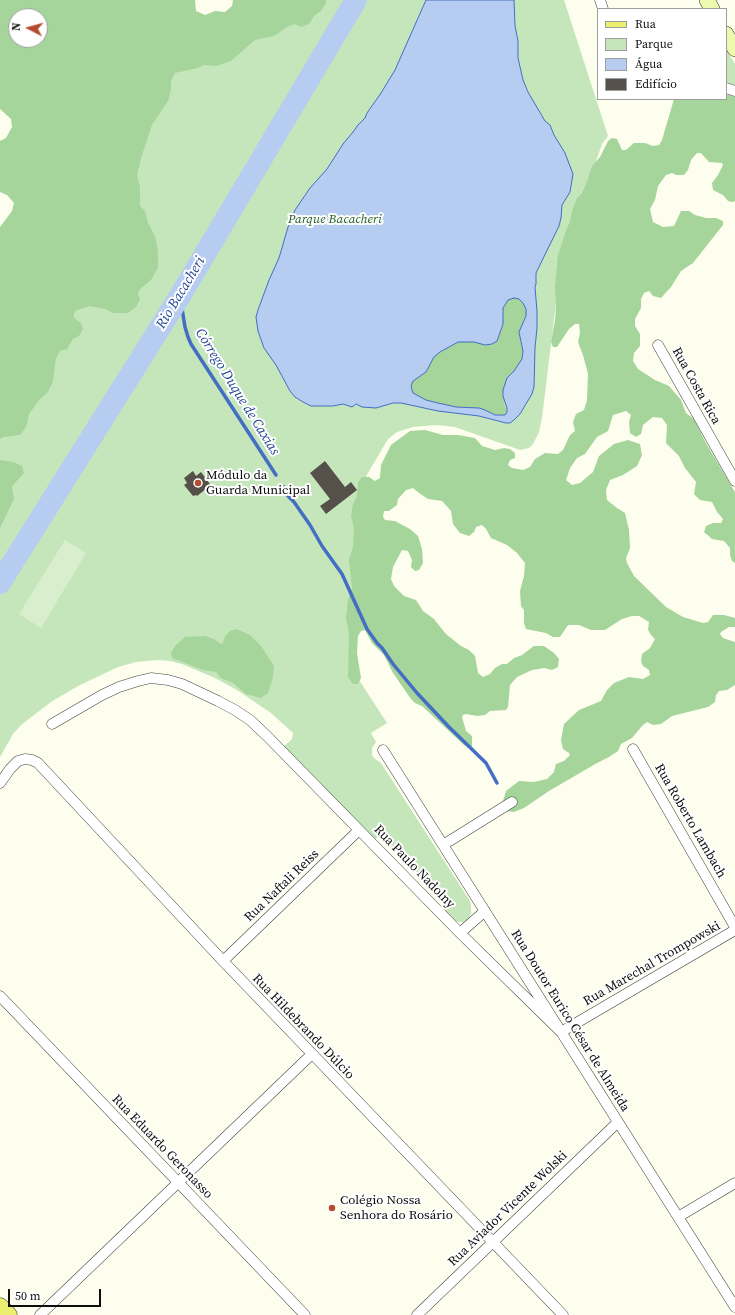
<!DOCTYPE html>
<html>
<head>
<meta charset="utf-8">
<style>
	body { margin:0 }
	#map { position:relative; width:735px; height:1315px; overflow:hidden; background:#fdfeee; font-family:"Source Serif 4",serif }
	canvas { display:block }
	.legend { position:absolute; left:597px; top:8px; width:130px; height:92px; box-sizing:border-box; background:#fff; border:1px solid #9e9e9e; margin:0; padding:5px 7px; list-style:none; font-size:12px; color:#0d0d0d }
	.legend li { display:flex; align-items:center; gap:8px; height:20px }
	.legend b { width:20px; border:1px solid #9e9e9e }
	.north { position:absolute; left:8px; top:8px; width:40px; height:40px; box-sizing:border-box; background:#fff; border:1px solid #9e9e9e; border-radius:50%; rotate:276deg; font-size:11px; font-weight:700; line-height:16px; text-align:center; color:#0d0d0d }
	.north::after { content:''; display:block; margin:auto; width:14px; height:18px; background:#b34c2f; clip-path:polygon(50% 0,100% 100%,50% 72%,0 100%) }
	.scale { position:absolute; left:8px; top:1289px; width:93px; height:18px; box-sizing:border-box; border:2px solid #0d0d0d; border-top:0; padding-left:5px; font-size:12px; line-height:14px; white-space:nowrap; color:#0d0d0d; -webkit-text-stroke:3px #fff; paint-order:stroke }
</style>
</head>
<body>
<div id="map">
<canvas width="735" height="1315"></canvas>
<ul class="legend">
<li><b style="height:5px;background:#ebee6e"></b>Rua</li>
<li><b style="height:11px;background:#c5e6bb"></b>Parque</li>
<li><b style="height:11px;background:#b7ccf1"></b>Água</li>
<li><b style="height:11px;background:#55514a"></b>Edifício</li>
</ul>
<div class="north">N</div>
<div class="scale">50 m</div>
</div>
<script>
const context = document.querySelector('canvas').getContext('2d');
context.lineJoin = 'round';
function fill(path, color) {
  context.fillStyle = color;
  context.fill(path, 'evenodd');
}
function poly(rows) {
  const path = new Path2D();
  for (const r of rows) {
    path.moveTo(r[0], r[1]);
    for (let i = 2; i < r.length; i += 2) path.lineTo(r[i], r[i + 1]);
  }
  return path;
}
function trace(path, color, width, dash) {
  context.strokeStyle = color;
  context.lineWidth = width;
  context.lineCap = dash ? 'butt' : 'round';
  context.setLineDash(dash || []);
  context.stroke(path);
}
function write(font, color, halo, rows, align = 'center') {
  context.font = font + ' "Source Serif 4",serif';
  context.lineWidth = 4;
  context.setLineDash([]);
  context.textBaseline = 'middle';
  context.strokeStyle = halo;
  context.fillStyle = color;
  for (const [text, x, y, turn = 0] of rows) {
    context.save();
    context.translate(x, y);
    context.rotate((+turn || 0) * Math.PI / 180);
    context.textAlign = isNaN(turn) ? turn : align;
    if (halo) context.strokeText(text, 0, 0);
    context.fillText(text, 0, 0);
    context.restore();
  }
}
fill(poly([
	[273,0,564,0,608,136,602,144,569,238,560,270,542,418,539,432,533,444,529,448,520,450,455,427,437,425,413,427,397,432,388,439,368,473,365,479,355,634,357,677,387,723,371,733,376,742,372,748,372,755,374,758,381,763,470,901,471,907,471,913,469,918,464,922,459,922,453,921,443,912,449,906,380,835,373,841,283,747,292,739,293,733,271,713,237,690,215,678,182,664,170,661,157,660,136,662,118,667,78,686,51,702,21,725,13,734,0,757,0,305,176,66],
	[726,49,735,64,735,85,726,82]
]), '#c5e6bb');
fill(poly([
	[0,0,195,0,196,11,205,15,215,11,225,12,232,6,233,0,326,0,326,3,321,11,314,16,309,24,301,27,295,24,289,26,274,36,255,40,231,61,216,66,204,65,198,68,175,73,171,81,171,90,168,101,152,125,141,158,137,175,140,187,140,206,145,211,148,223,155,236,158,251,158,268,151,280,140,289,138,294,140,299,136,307,128,313,113,313,105,309,90,306,77,310,74,313,74,318,81,323,83,329,79,336,73,339,67,349,60,351,56,358,53,381,48,392,40,399,29,414,26,427,20,435,4,437,0,439,0,227,12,211,14,203,7,195,0,192,0,141,6,138,12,127,11,119,0,109],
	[16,16,40,16,40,40,16,40],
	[726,94,735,97,735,201,733,202,728,201,723,195,713,190,712,183,718,175,723,165,722,163,709,162,701,153,697,153,691,160,688,170,684,175,676,175,672,173,666,175,658,186,655,200,650,209,653,222,663,227,674,226,681,211,689,211,695,215,706,218,716,218,723,221,723,225,693,263,681,271,671,287,661,298,653,296,649,291,644,293,641,299,641,308,635,319,635,326,640,334,640,346,634,353,633,361,638,369,655,380,669,386,681,400,686,413,694,419,706,443,735,492,735,563,732,561,730,555,730,548,724,541,712,539,704,532,706,526,713,523,721,523,723,519,717,512,712,502,700,500,694,494,696,482,685,468,679,456,666,443,667,425,662,418,653,417,643,425,641,434,636,437,630,433,629,422,631,415,626,411,613,415,608,431,597,437,585,454,577,458,570,468,566,480,572,485,580,483,593,472,599,456,614,444,628,440,640,444,642,455,637,466,623,475,610,480,606,490,607,500,617,508,625,513,629,530,630,548,626,558,627,563,634,576,666,607,683,617,703,623,708,622,713,615,724,615,735,618,735,627,729,627,721,632,720,634,723,638,735,642,735,685,727,690,719,691,716,695,715,702,708,707,672,716,661,724,653,725,647,722,642,726,632,738,621,744,618,751,609,757,597,763,549,791,524,808,514,812,505,811,502,804,506,791,519,781,534,782,547,779,554,772,556,764,564,761,570,755,569,753,563,749,561,740,564,724,579,710,601,701,607,690,614,683,629,677,643,679,650,675,649,670,643,666,641,661,642,654,650,648,655,639,651,635,648,630,649,622,639,616,632,616,622,619,605,630,591,630,579,625,568,625,560,637,553,637,546,633,526,629,524,623,524,610,521,606,520,591,524,576,525,563,517,553,507,545,491,538,486,529,482,525,476,527,474,532,469,536,460,533,453,524,451,511,442,501,428,499,419,493,413,488,406,490,398,499,397,505,389,511,384,511,383,517,385,520,395,521,410,529,418,536,422,549,423,563,419,570,415,571,411,567,412,560,408,551,402,550,393,567,391,579,394,586,404,596,416,600,423,611,434,619,446,634,461,646,469,650,475,656,478,673,483,677,490,674,495,668,502,664,507,664,514,658,522,655,534,646,544,646,554,653,559,659,558,667,552,670,544,668,532,670,517,677,510,685,508,707,506,710,490,711,485,715,477,716,466,714,463,715,462,717,466,731,472,736,472,746,469,748,464,745,422,706,415,703,411,699,393,673,384,655,372,643,365,630,361,631,358,636,357,653,361,678,358,684,353,684,348,677,349,634,346,618,348,600,352,588,349,560,353,547,354,528,351,516,353,504,357,496,358,482,362,477,369,477,375,481,380,478,381,465,391,445,410,431,425,430,443,435,458,435,475,438,482,446,495,450,504,448,510,449,515,453,515,458,510,460,508,465,512,468,523,470,530,467,535,459,545,453,558,454,563,450,570,435,575,431,573,422,576,414,584,410,587,400,588,374,583,355,578,342,580,333,579,324,575,324,569,329,557,347,553,347,551,342,555,320,556,306,555,287,558,255,567,228,570,222,572,211,577,198,582,193,588,179,592,166,600,157,608,141,612,138,617,139,622,150,626,150,634,143,645,143,653,146,659,145,662,140,674,99,726,99],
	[514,298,519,299,523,303,526,309,526,316,524,322,521,327,520,340,523,351,522,359,514,371,507,378,504,403,507,412,505,415,495,415,490,412,479,408,456,407,438,403,426,400,413,393,411,386,413,381,426,372,434,357,440,352,458,342,474,342,485,345,492,344,497,341,503,324,503,308,508,300],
	[0,460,13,462,22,466,24,473,13,485,12,488,14,499,0,528],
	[237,629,250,635,261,646,274,666,273,677,268,693,261,698,246,694,233,683,221,678,216,672,203,670,172,658,171,653,176,645,185,637,205,636,214,639,221,644,223,643,225,636,230,631]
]), '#a6d59b');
fill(poly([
	[65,540,86,553,41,628,19,614]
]), '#d9eecc');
const water = poly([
	[426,0,514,0,515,26,518,41,518,58,523,80,528,92,545,121,550,125,554,135,565,153,573,174,570,192,562,205,561,218,559,226,536,273,536,284,535,287,537,311,537,328,535,348,534,387,532,394,520,414,514,420,510,423,506,423,479,416,438,411,401,403,393,403,376,408,362,407,356,404,352,407,343,404,333,406,311,406,303,402,295,397,290,391,276,365,264,348,258,331,256,317,258,310,269,280,279,258,288,227,295,210,310,188,327,169,343,144,353,132,358,125,365,118,367,113,381,93,395,70,426,0],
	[514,298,519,299,523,303,526,309,526,316,519,332,523,351,522,359,514,371,507,378,503,390,503,396,507,408,507,412,505,415,495,415,485,410,479,408,456,407,438,403,426,400,413,393,411,386,413,381,426,372,434,357,440,352,458,342,474,342,485,345,492,344,497,341,503,324,503,308,508,300,514,298]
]);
fill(water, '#b7ccf1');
trace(water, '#436ec3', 1);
trace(poly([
	[180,296,185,327,188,337,191,344,276,475],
	[284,487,288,496,294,502,310,525,322,546,342,574,367,629,377,643,382,648,393,664,417,693,448,726,486,763,497,783]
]), '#436ec3', 3.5);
trace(poly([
	[0,583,180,296,356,0]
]), '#b7ccf1', 22);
fill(poly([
	[325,461,345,487,351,482,357,490,326,514,320,506,330,499,310,473],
	[193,471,196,476,201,472,210,484,205,487,206,489,197,496,196,495,193,496,184,485,187,483,184,478]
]), '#55514a');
const street = poly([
	[600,0,603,9],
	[726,88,735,91],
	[658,345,735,481],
	[52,724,102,695,119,687,138,681,151,678,168,680,182,684,218,701,235,710,250,720,267,736,460,933,561,1032,735,930],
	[633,749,735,927],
	[383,750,735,1307],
	[0,783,10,769,18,761,25,759,32,760,38,763,223,961,563,1315],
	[443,845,512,802],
	[460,933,485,911],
	[223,961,359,830],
	[0,996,305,1315],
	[678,1217,735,1183],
	[40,1315,312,1054],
	[417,1315,618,1122]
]);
const secondary = poly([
	[707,0,712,9],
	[726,34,735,49]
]);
const primary = poly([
	[0,1306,9,1315]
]);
trace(street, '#404040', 11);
trace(secondary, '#2f2f2f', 16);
trace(primary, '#1e1e1e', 17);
trace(street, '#fff', 10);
trace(secondary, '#edf9ae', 15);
trace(primary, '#ebee6e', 16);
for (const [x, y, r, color] of [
	[198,483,4,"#b34c2f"],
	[332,1208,4,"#b34c2f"]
]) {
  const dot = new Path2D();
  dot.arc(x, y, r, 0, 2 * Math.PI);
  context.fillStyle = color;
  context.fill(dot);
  trace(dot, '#fff', 1.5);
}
write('italic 13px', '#226026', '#fff', [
	["Parque Bacacheri",335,220]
]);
write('13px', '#0d0d0d', '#fff', [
	["Rua Costa Rica",696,386,61],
	["Rua Roberto Lambach",690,821,60],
	["Rua Paulo Nadolny",414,867,46],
	["Rua Naftali Reiss",282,886,-44],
	["Rua Marechal Trompowski",652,964,-30],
	["Rua Doutor Eurico César de Almeida",570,1021,58],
	["Rua Hildebrando Dúlcio",303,1027,46],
	["Rua Eduardo Geronasso",162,1147,46],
	["Rua Aviador Vicente Wolski",508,1209,-44]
]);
write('13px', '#0d0d0d', '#fff', [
	["Módulo da",206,476],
	["Guarda Municipal",206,491],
	["Colégio Nossa",340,1201],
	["Senhora do Rosário",340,1216]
], 'left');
write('italic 14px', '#204396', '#fff', [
	["Rio Bacacheri",181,293,-59],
	["Córrego Duque de Caxias",237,392,58]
]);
</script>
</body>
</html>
